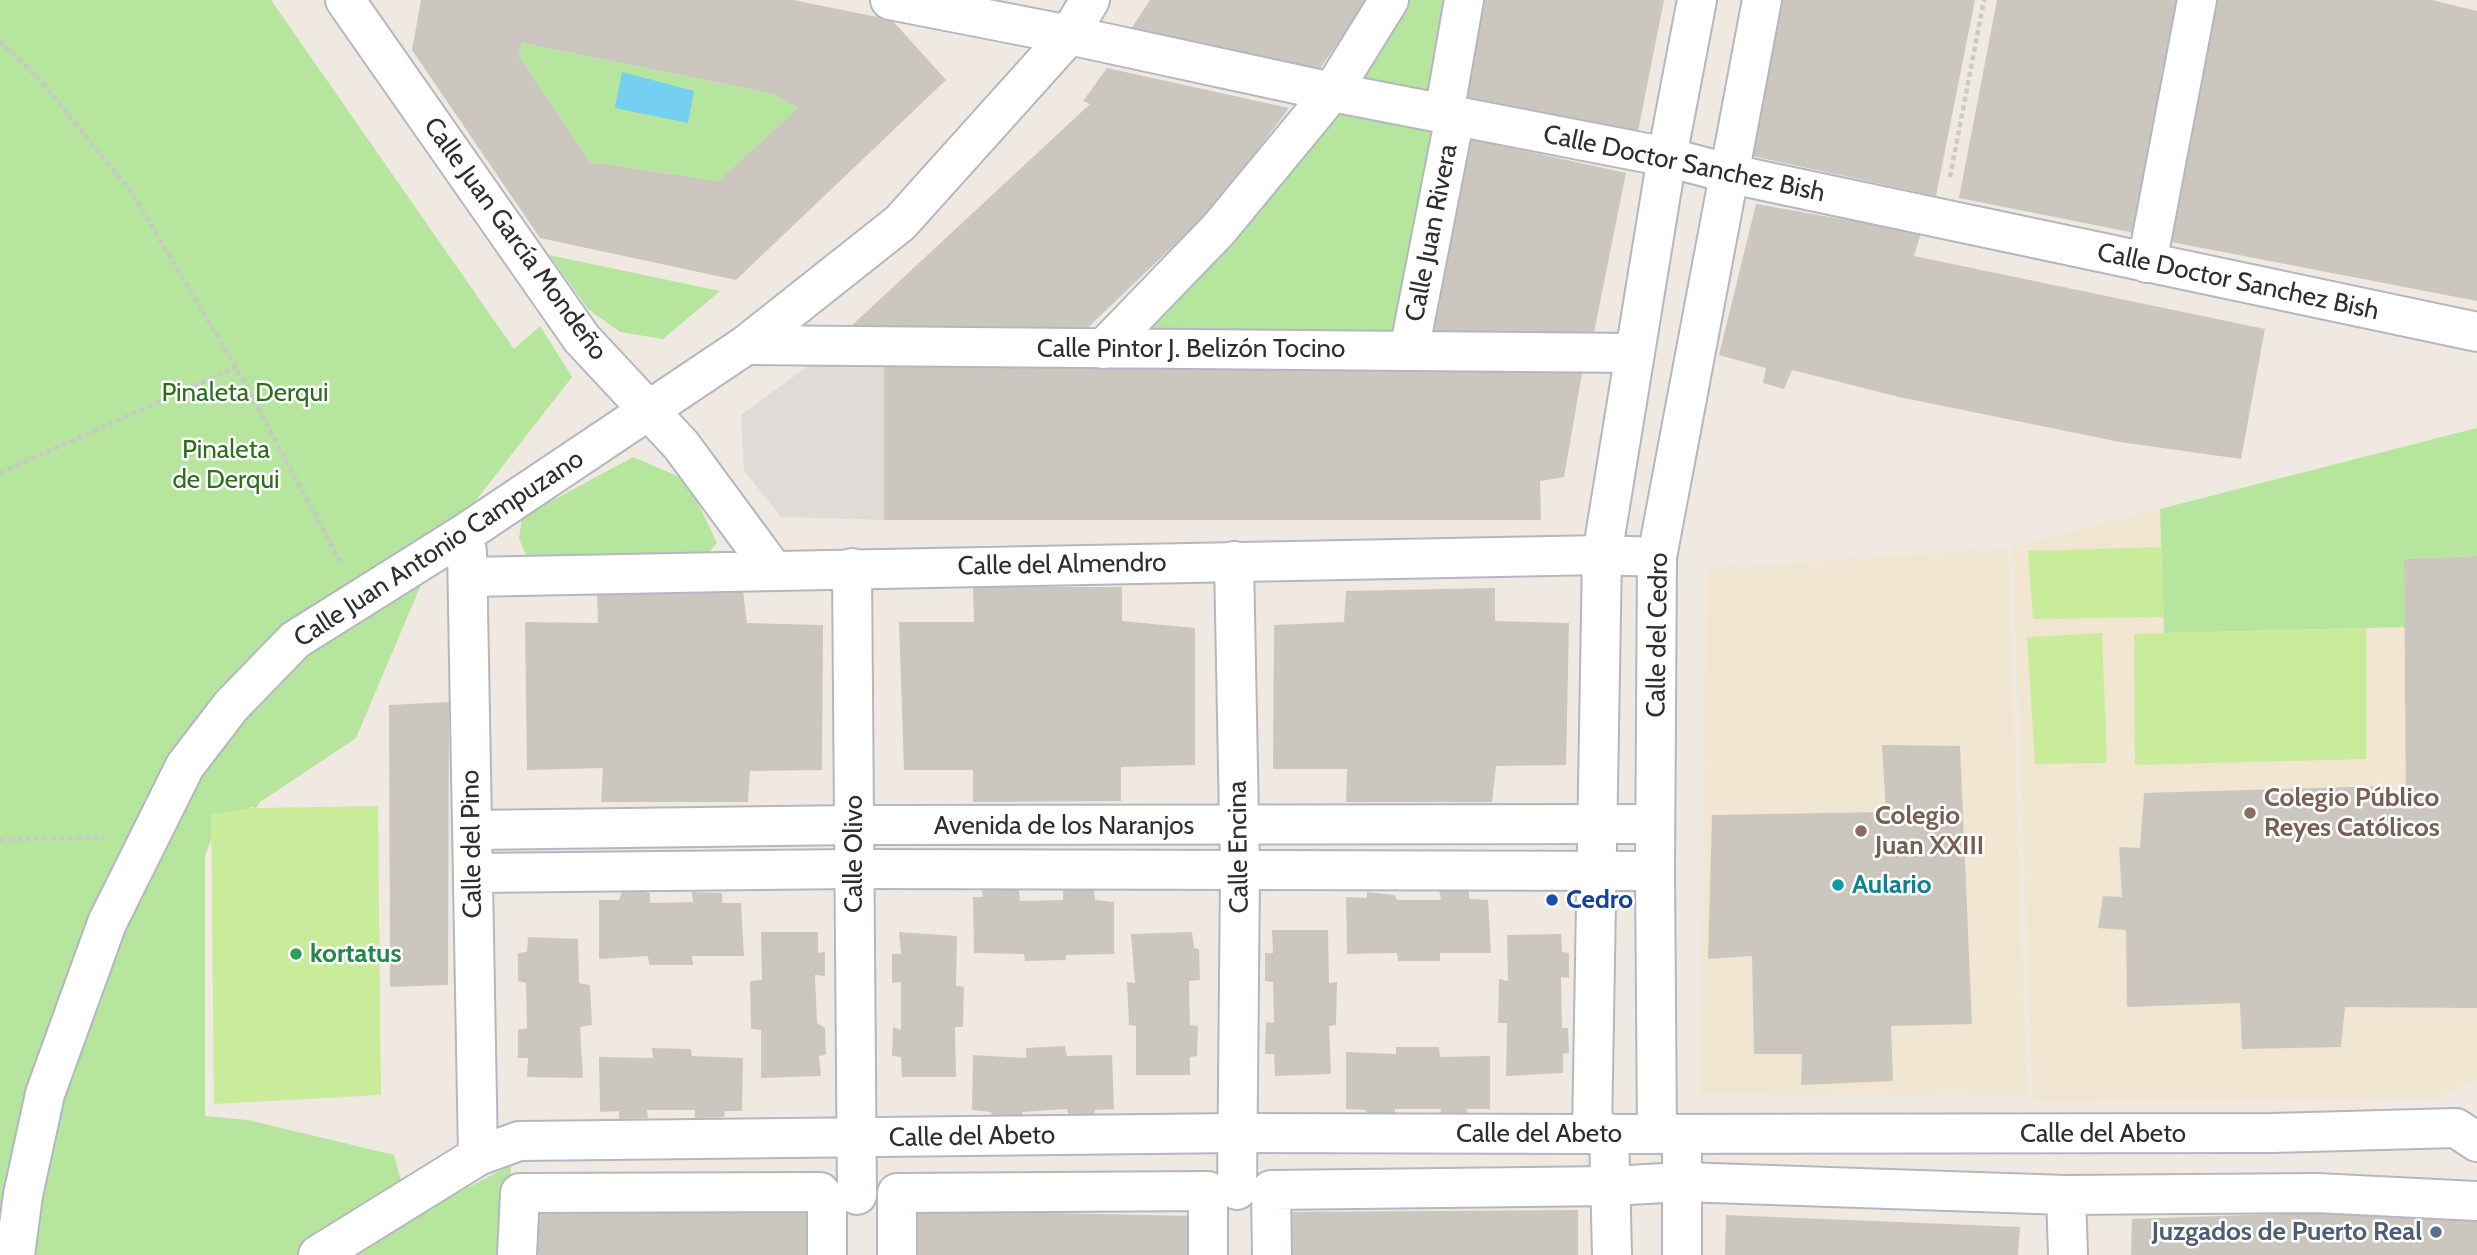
<!DOCTYPE html>
<html>
<head>
<meta charset="utf-8">
<style>
	body { margin:0 }
	canvas { display:block; background:#efe9e1 }
</style>
</head>
<body>
<canvas width="2477" height="1255"></canvas>
<script>
const context = document.querySelector('canvas').getContext('2d');
context.lineJoin = 'round';
function fill(path, color) {
  context.fillStyle = color;
  context.fill(path, 'evenodd');
}
function poly(rows) {
  const path = new Path2D();
  for (const r of rows) {
    path.moveTo(r[0], r[1]);
    for (let i = 2; i < r.length; i += 2) path.lineTo(r[i], r[i + 1]);
  }
  return path;
}
function trace(path, color, width, dash) {
  context.strokeStyle = color;
  context.lineWidth = width;
  context.lineCap = dash ? 'butt' : 'round';
  context.setLineDash(dash || []);
  context.stroke(path);
}
function write(font, color, halo, rows, align = 'center') {
  context.font = font + ' Cabin,sans-serif';
  context.lineWidth = 5;
  context.setLineDash([]);
  context.textBaseline = 'middle';
  context.strokeStyle = halo;
  context.fillStyle = color;
  for (const [text, x, y, turn = 0] of rows) {
    context.save();
    context.translate(x, y);
    context.rotate((+turn || 0) * Math.PI / 180);
    context.textAlign = isNaN(turn) ? turn : align;
    if (halo) context.strokeText(text, 0, 0);
    context.fillText(text, 0, 0);
    context.restore();
  }
}
fill(poly([
	[2477,428,2477,1080,2437,1100,2033,1102,2012,546],
	[2008,548,2027,1096,1700,1094,1707,568]
]), '#f0e6d1');
fill(poly([
	[0,0,271,0,514,349,540,326,572,377,434,554,356,738,260,802,256,808,252,807,214,832,205,856,205,1116,248,1120,394,1155,411,1217,511,1165,508,1255,0,1255],
	[1405,0,1451,0,1436,93,1356,80],
	[522,43,774,94,798,108,718,181,590,162,519,56],
	[1334,110,1436,130,1396,333,1130,335],
	[549,255,720,291,663,339,620,332,588,309],
	[2477,428,2477,556,2404,559,2405,627,2164,633,2160,509],
	[633,457,687,480,717,543,706,556,526,555,519,539,522,517]
]), '#b6e59e');
fill(poly([
	[2161,547,2164,617,2033,619,2028,551],
	[2366,628,2366,759,2135,765,2134,634],
	[2102,633,2107,763,2035,764,2027,637],
	[378,806,381,1095,214,1104,211,814,256,808]
]), '#c9ec9a');
fill(poly([
	[884,363,884,520,781,517,744,471,741,415,808,366]
]), '#dfdcd8');
fill(poly([
	[622,72,694,91,688,123,615,108]
]), '#75cff0');
fill(poly([
	[421,0,793,0,892,20,946,80,736,280,540,238,412,50],
	[522,43,774,94,798,108,718,181,590,162,519,56],
	[1150,0,1367,0,1317,73,1131,29],
	[1480,0,1664,0,1638,131,1460,96],
	[1783,0,1975,0,1936,196,1752,156],
	[1997,0,2179,0,2140,234,1959,198],
	[2216,0,2432,0,2477,11,2477,301,2166,241],
	[1107,68,1289,108,1214,207,1075,340,849,328,1090,104,1083,101],
	[1462,137,1626,173,1593,337,1425,337],
	[1756,204,1921,233,1914,256,2265,329,2241,459,2120,442,1899,397,1792,370,1784,389,1763,383,1766,368,1719,355],
	[1584,362,1564,477,1540,481,1541,520,884,520,884,363],
	[2477,556,2477,1008,2345,1007,2341,1047,2242,1049,2240,1003,2127,1007,2126,930,2098,928,2103,896,2122,897,2119,847,2140,848,2144,793,2385,786,2386,808,2406,808,2404,559],
	[973,587,1122,587,1122,621,1195,628,1195,765,1121,767,1121,801,973,802,973,770,904,770,899,622,974,622],
	[1495,588,1495,621,1569,623,1566,765,1496,766,1492,802,1346,802,1347,769,1273,769,1274,625,1344,622,1346,591],
	[743,590,747,623,823,625,822,770,750,771,748,802,601,802,603,768,527,770,525,622,598,623,597,593],
	[449,702,448,985,390,987,389,705],
	[1882,745,1960,746,1972,1024,1891,1026,1893,1081,1801,1085,1802,1054,1754,1054,1752,956,1708,959,1712,815,1886,812],
	[623,889,650,893,650,903,693,902,692,892,722,893,722,903,741,903,744,956,692,956,693,965,649,965,648,956,599,959,599,900,619,900],
	[982,889,1019,889,1020,901,1063,900,1063,890,1094,890,1095,900,1114,902,1114,954,1066,955,1066,960,1025,961,1024,954,974,953,973,897,983,897],
	[1439,890,1469,890,1469,899,1488,900,1491,953,1440,953,1440,961,1398,961,1397,953,1347,954,1346,897,1367,898,1367,892,1395,895,1397,900,1441,900],
	[1272,930,1328,930,1329,983,1337,982,1336,1025,1329,1026,1331,1074,1275,1076,1274,1054,1265,1054,1266,1022,1274,1023,1273,982,1265,981,1265,953,1273,953],
	[761,932,818,932,818,953,825,952,825,976,815,975,817,1023,825,1028,826,1055,819,1056,821,1076,761,1078,761,1030,751,1029,750,981,762,980],
	[899,932,957,936,956,986,964,987,963,1027,955,1027,956,1077,902,1077,901,1057,892,1056,893,1027,901,1030,901,982,892,983,892,954,901,954],
	[1192,932,1194,948,1199,949,1200,980,1189,981,1190,1025,1198,1026,1197,1056,1190,1057,1190,1075,1136,1075,1136,1026,1129,1025,1127,982,1135,983,1131,934],
	[1561,934,1562,952,1569,953,1569,978,1561,977,1562,1028,1568,1028,1569,1053,1563,1054,1563,1073,1506,1076,1507,1023,1498,1023,1499,979,1508,981,1507,935],
	[528,937,578,939,579,983,590,985,592,1025,580,1027,583,1078,527,1077,528,1058,518,1058,518,1030,527,1028,526,983,518,981,518,953,527,952],
	[1065,1046,1067,1056,1112,1055,1114,1109,1095,1110,1094,1116,1069,1116,1067,1109,1022,1112,1022,1118,993,1118,991,1112,972,1110,973,1055,1026,1058,1026,1048],
	[1396,1047,1439,1047,1440,1057,1490,1056,1490,1109,1467,1109,1468,1116,1440,1116,1441,1109,1395,1109,1395,1116,1366,1117,1366,1110,1346,1109,1346,1052,1396,1054],
	[652,1048,691,1049,692,1056,743,1058,742,1111,725,1111,724,1117,695,1118,695,1110,647,1110,648,1118,619,1119,619,1111,600,1112,599,1057,653,1058],
	[2477,1207,2477,1255,2131,1255,2132,1219],
	[906,1210,1195,1216,1196,1255,906,1255],
	[1578,1210,1578,1255,1285,1255,1286,1212],
	[819,1211,818,1255,527,1255,528,1214],
	[1726,1215,2020,1227,2018,1255,1725,1255]
]), '#cbc7bf');
const pedestrian = poly([
	[890,0,1069,35,1332,92,1667,157,1731,174,2477,332],
	[1444,114,1464,0],
	[2147,263,2197,0],
	[746,345,1635,353],
	[1103,349,1219,229,1332,92,1389,0],
	[1409,351,1455,116],
	[1234,561,1240,871,1237,1190],
	[852,568,857,1195],
	[517,1255,520,1193,820,1192,827,1201,827,1255],
	[897,1255,897,1193,1208,1191,1208,1255],
	[1272,1255,1271,1190,1611,1186,1682,1182,2066,1195],
	[2068,1255,2066,1195,2317,1193,2477,1201]
]);
const minor = poly([
	[345,0,582,339,681,445,773,570],
	[467,551,478,1156],
	[468,577,1602,555,1657,557],
	[472,830,854,825,1655,824],
	[473,873,854,869,1655,871],
	[1609,1133,1612,1255],
	[15,1255,23,1195,45,1094,107,923,185,766,231,706,295,640,467,532,746,345,900,223,1069,35,1090,0],
	[318,1255,478,1156,519,1141,1238,1133,1592,1134],
	[1682,1255,1682,1135]
]);
const tertiary = poly([
	[1697,0,1667,157,1602,555,1592,1134,2272,1133,2456,1128,2477,1142],
	[1657,1134,1655,871,1657,557,1762,0]
]);
trace(pedestrian, '#b4b7c1', 42);
trace(minor, '#b4b7c1', 42);
trace(tertiary, '#b4b7c1', 42);
trace(poly([
	[0,41,38,78,130,190,236,367,341,563],
	[1950,177,1984,0],
	[0,473,236,367],
	[0,840,104,837]
]), '#c9c9c9', 4.5, [5, 3.5]);
trace(pedestrian, '#fff', 38);
trace(minor, '#fff', 38);
trace(tertiary, '#fff', 38);
for (const [x, y, r, color] of [
	[2250,813,7,"#8d6e63"],
	[1861,831,7,"#8d6e63"],
	[1838,885,7,"#0f9aa8"],
	[1552,900,7,"#1a4fb4"],
	[296,954,7,"#2e9e5b"],
	[2436,1232,7,"#5c6f8a"]
]) {
  const dot = new Path2D();
  dot.arc(x, y, r, 0, 2 * Math.PI);
  context.fillStyle = color;
  context.fill(dot);
  trace(dot, '#fff', 2.5);
}
write('26px', '#2e2e2e', '#fff', [
	["Calle Doctor Sanchez Bish",1684,164,12],
	["Calle Juan Rivera",1432,233,-79],
	["Calle Juan García Mondeño",515,239,54],
	["Calle Doctor Sanchez Bish",2238,282,12],
	["Calle Pintor J. Belizón Tocino",1191,349],
	["Calle Juan Antonio Campuzano",439,549,-33],
	["Calle del Almendro",1062,565,-1],
	["Calle del Cedro",1658,635,-89],
	["Avenida de los Naranjos",1064,826],
	["Calle del Pino",472,844,-91],
	["Calle Encina",1239,847,-91],
	["Calle Olivo",854,854,-90],
	["Calle del Abeto",1539,1134],
	["Calle del Abeto",2103,1134],
	["Calle del Abeto",972,1137,-1]
]);
write('26px', '#2c6e1b', '#fff', [
	["Pinaleta Derqui",245,393],
	["Pinaleta",226,450],
	["de Derqui",226,480]
]);
write('bold 26px', '#785e54', '#fff', [
	["Colegio Público",2264,798],
	["Reyes Católicos",2264,828],
	["Colegio",1875,816],
	["Juan XXIII",1875,846]
], 'left');
write('bold 26px', '#0d838f', '#fff', [
	["Aulario",1852,885]
], 'left');
write('bold 26px', '#164399', '#fff', [
	["Cedro",1566,900]
], 'left');
write('bold 26px', '#27864d', '#fff', [
	["kortatus",310,954]
], 'left');
write('bold 26px', '#4e5e75', '#fff', [
	["Juzgados de Puerto Real",2422,1232]
], 'right');
</script>
</body>
</html>
